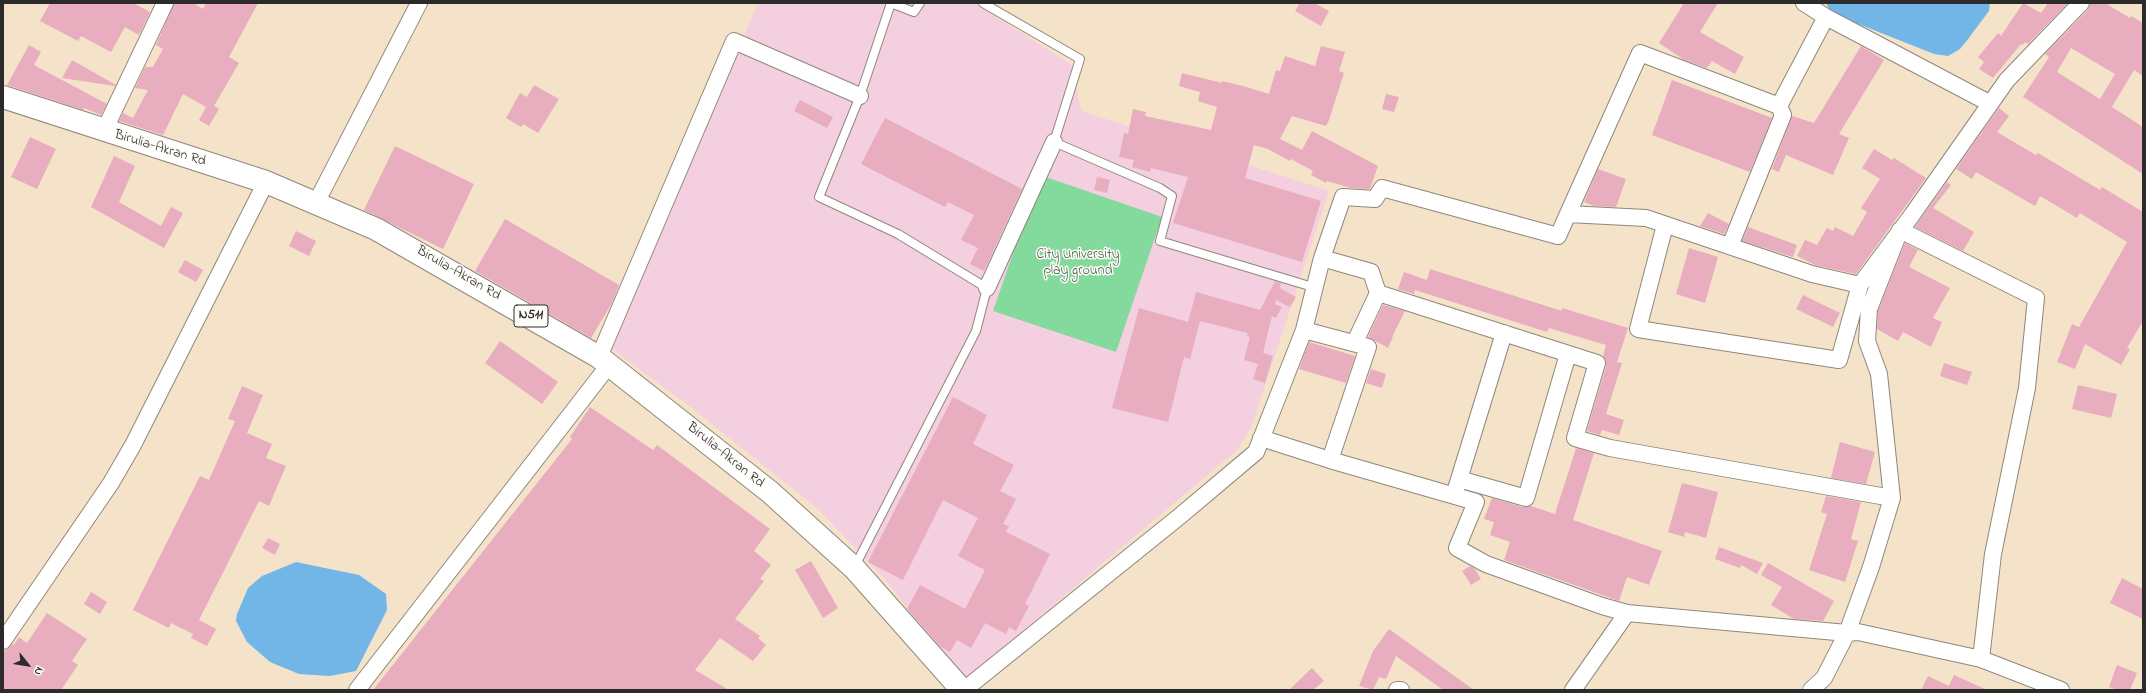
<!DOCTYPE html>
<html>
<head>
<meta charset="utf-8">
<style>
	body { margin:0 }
	#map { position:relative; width:2146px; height:693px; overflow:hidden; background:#f4e3c8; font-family:"Indie Flower",sans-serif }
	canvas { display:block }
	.frame { position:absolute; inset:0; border:4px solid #2b2b2b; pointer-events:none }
	.north { position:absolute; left:8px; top:645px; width:40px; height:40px; -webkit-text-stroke:3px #fdfcf7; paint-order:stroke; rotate:120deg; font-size:11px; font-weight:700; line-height:16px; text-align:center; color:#2b2b2b }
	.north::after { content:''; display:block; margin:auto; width:14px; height:18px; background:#2b2b2b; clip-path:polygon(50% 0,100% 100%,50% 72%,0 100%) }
</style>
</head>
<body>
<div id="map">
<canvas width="2146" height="693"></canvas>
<div class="frame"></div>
<div class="north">N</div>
</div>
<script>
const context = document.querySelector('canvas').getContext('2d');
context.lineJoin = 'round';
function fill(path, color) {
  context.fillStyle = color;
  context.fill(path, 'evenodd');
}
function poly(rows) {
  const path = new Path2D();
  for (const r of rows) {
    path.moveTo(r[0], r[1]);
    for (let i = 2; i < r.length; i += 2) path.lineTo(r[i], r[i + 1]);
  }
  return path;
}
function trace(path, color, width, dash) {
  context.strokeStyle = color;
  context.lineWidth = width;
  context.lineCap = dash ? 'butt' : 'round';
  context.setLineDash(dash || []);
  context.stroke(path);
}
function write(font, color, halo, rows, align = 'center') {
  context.font = font + ' "Indie Flower",sans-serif';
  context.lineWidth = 3;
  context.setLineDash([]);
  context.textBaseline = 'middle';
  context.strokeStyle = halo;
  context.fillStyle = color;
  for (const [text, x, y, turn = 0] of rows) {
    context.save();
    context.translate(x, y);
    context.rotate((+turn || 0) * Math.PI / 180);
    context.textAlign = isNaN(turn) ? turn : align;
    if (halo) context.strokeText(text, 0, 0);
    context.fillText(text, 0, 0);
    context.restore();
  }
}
fill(poly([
	[758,3,975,3,1072,65,1081,111,1329,191,1251,428,1236,451,963,681,888,583,818,509,692,408,612,349]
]), '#f3cfdf');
fill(poly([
	[1040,175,1162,217,1116,352,993,311]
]), '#84d99d');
fill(poly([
	[1826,3,1990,3,1989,11,1965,43,1960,49,1948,56,1934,54,1846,19,1829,9],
	[296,562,359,575,386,594,387,610,356,671,330,676,299,674,270,662,247,642,236,621,237,614,248,588,262,576]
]), '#72b6e8');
fill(poly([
	[50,3,133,3,150,12,139,35,125,27,111,52,81,36,78,41,40,21],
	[174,3,193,3,203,9,206,3,258,3,229,57,239,63,214,106,219,109,209,126,199,120,206,107,183,94,163,135,119,121,123,113,133,118,148,90,135,88,145,67,153,67,163,49,156,45],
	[1300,3,1314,3,1329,11,1321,26,1295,11],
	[1684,3,1718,3,1700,32,1744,57,1735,74,1712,61,1707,68,1684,60,1659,43],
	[2023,3,2041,13,2048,3,2068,3,2028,44,2025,42,2023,45,2021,44,1993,78,1979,69,1984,62,1978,57,1998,33,2001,36],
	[2090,3,2105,3,2130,18,2131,16,2143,23,2143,76,2134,70,2112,107,2143,127,2143,174,2023,97,2049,57,2045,54,2088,10],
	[2071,48,2115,74,2100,99,2057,72],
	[29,45,41,52,34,65,107,104,101,115,84,108,83,110,7,85],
	[1321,46,1345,52,1339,71,1344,73,1329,120,1326,126,1292,116,1280,139,1302,150,1312,131,1378,166,1370,189,1351,188,1327,181,1326,183,1311,175,1313,171,1291,159,1290,161,1268,149,1254,145,1245,178,1321,201,1302,262,1173,223,1188,177,1151,168,1150,172,1132,167,1134,160,1119,157,1124,133,1128,134,1133,109,1146,112,1145,116,1211,130,1217,107,1198,101,1200,92,1179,86,1182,73,1222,83,1222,81,1243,86,1269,94,1276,70,1280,71,1285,56,1315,66],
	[1861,46,1884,60,1839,134,1849,138,1833,175,1786,155,1779,172,1772,169,1792,116,1814,123],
	[72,60,116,85,115,86,62,78],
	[1672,80,1772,118,1750,172,1652,135],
	[534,85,559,99,538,133,523,124,521,127,506,118,520,93,527,97],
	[1386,94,1399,97,1394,112,1382,109],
	[800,100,833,117,827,128,794,111],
	[1999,108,2009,116,1997,132,2036,155,2038,153,2100,190,2102,187,2143,212,2143,321,2127,348,2130,349,2121,365,2085,344,2075,369,2057,362,2072,324,2079,327,2127,242,2080,213,2077,218,2040,196,2035,206,1976,172,1972,179,1956,169],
	[885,118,1022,189,984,271,970,264,978,248,961,240,974,215,948,202,945,207,861,164],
	[30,137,56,149,37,189,11,177],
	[395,146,474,184,443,249,364,210],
	[1874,149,1892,160,1894,158,1926,178,1856,274,1815,265,1797,256,1805,240,1817,245,1827,228,1833,231,1835,227,1853,236,1867,212,1861,208,1880,179,1862,168],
	[114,156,135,166,119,202,161,226,171,207,183,213,164,248,91,207],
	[1598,169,1626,179,1616,207,1594,206,1584,202],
	[1097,177,1110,180,1107,193,1094,190],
	[1947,182,1951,185,1933,208,1974,232,1963,251,1915,227],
	[1708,213,1729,224,1724,234,1700,226],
	[505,219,619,285,612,303,591,338,475,271],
	[1748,227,1797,245,1793,257,1742,241],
	[296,231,316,241,309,256,289,246],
	[1905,243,1918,250,1909,267,1950,288,1933,318,1942,322,1931,347,1903,332,1898,341,1877,329,1878,311],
	[1689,248,1718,257,1705,303,1676,294],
	[185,260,203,270,196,282,178,272],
	[1430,269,1562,311,1562,308,1628,328,1617,362,1622,363,1606,414,1624,420,1619,435,1602,430,1600,435,1587,431,1606,366,1606,360,1603,356,1606,345,1549,328,1547,332,1415,290,1414,294,1398,289,1404,272,1427,280],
	[1275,281,1281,283,1279,290,1280,288,1296,297,1290,307,1276,300,1275,304,1282,307,1276,318,1272,316,1263,353,1273,356,1265,383,1253,379,1258,364,1244,360,1250,337,1247,336,1248,333,1200,321,1190,359,1184,357,1168,422,1112,408,1139,308,1188,322,1196,292,1260,310],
	[1803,295,1840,313,1833,327,1796,309],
	[1383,305,1405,311,1392,337,1393,337,1388,348,1368,337],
	[500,341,558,382,542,404,485,363],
	[1309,342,1355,356,1346,383,1299,369],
	[1944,363,1972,372,1967,385,1940,376],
	[1371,369,1386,374,1382,388,1366,383],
	[2078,385,2117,394,2111,418,2072,409],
	[242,386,263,395,247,433,272,444,266,458,286,466,269,506,259,501,199,620,216,629,207,646,191,638,193,634,171,623,169,628,133,610,200,476,209,480,235,421,228,419],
	[953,397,987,415,973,444,1014,465,1000,491,1016,499,1003,524,1009,526,1006,532,1050,554,1025,604,1029,606,1016,631,1009,627,1006,634,985,623,971,648,957,640,950,652,941,647,907,609,920,585,965,609,985,570,958,556,978,518,943,500,903,580,868,562],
	[590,407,653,450,657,445,770,529,754,551,771,565,760,579,764,581,735,619,760,636,758,638,766,645,753,661,720,638,695,670,729,690,373,690,572,439,570,437],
	[1840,442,1875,452,1866,484,1831,478],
	[1576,448,1594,453,1573,520,1662,551,1649,585,1627,577,1619,601,1504,560,1510,542,1490,535,1494,522,1484,519,1492,498,1522,507,1531,506,1555,514],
	[1682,483,1718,492,1706,538,1685,532,1684,537,1668,532],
	[1826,496,1861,502,1851,539,1858,541,1845,582,1809,570,1827,514,1821,512],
	[268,538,280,544,275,555,262,548],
	[1719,547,1727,550,1763,563,1757,574,1741,565,1740,568,1715,559],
	[811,561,838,608,823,618,795,570],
	[1768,563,1834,601,1823,621,1794,619,1771,605,1782,587,1761,575],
	[1470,566,1475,569,1481,579,1471,585,1462,571],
	[2122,578,2143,589,2143,619,2110,603],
	[91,592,107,602,100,614,84,604],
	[47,613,87,639,72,661,78,665,61,690,3,690,3,652,13,644,14,645,19,637,27,643],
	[1389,629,1474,690,1443,690,1396,656,1386,679,1379,677,1373,690,1359,686,1373,651],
	[2117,665,2137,673,2130,690,2117,690,2109,687],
	[1312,668,1324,681,1313,690,1289,690],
	[1954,675,1987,690,1921,690,1928,676,1949,686]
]), '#e8adbf');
const service = poly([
	[983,3,1080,59,1054,142,1160,188,1172,196,1160,241,1316,288],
	[854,568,976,331,987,288,898,234,819,197,860,96,891,3,914,12,920,3]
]);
const minor = poly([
	[1826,17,1989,103],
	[104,131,165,3],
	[316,203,419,3],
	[1568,214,1646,218,1812,274,1860,285,1912,215,2007,80,2081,3],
	[1665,225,1638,329,1839,360,1860,285],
	[1730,246,1783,115,1779,106],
	[1322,258,1371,272,1378,293],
	[987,288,1054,142],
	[1355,342,1378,293,1597,363,1575,438,1610,448,1892,498],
	[599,357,734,41,860,96],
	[1261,438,1330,460,1368,347,1304,330],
	[1330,460,1476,502,1457,548,1486,564,1602,606,1627,613,1847,633,1858,632,1981,659,2061,690],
	[1459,479,1526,498,1568,354],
	[1456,489,1504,333],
	[3,641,111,483,133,445,266,182],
	[357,690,609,365],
	[964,690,1180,516,1256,452,1304,330,1322,258,1343,197,1375,199,1382,188,1558,236,1640,53,1779,106,1826,17,1804,3],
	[1397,690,1401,690],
	[1573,690,1627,613],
	[1811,690,1824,678,1847,633,1871,567,1892,498,1879,374,1867,341,1869,309,1900,230,2036,298,2027,388,1993,554,1981,659]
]);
const trunk = poly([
	[3,97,266,182,376,229,599,357,770,492,854,568,962,690]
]);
trace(service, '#90877a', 10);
trace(minor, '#90877a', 18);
trace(trunk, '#90877a', 24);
trace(service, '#fff', 8);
trace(minor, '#fff', 16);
trace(trunk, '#fff', 22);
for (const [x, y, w] of [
	[531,316,34]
]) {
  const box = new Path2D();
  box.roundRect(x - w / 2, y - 11, w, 22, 3);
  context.fillStyle = '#fdfcf7';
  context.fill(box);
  trace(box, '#2b2b2b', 1);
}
write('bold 13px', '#2b2b2b', null, [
	["N511",531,316]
]);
write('14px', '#2b2b2b', '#fdfcf7', [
	["Birulia-Akran Rd",160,149,17],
	["Birulia-Akran Rd",458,274,30],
	["Birulia-Akran Rd",725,456,39]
]);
write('14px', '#465f4d', '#fdfcf7', [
	["City University",1078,256],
	["play ground",1078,272]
]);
</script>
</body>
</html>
